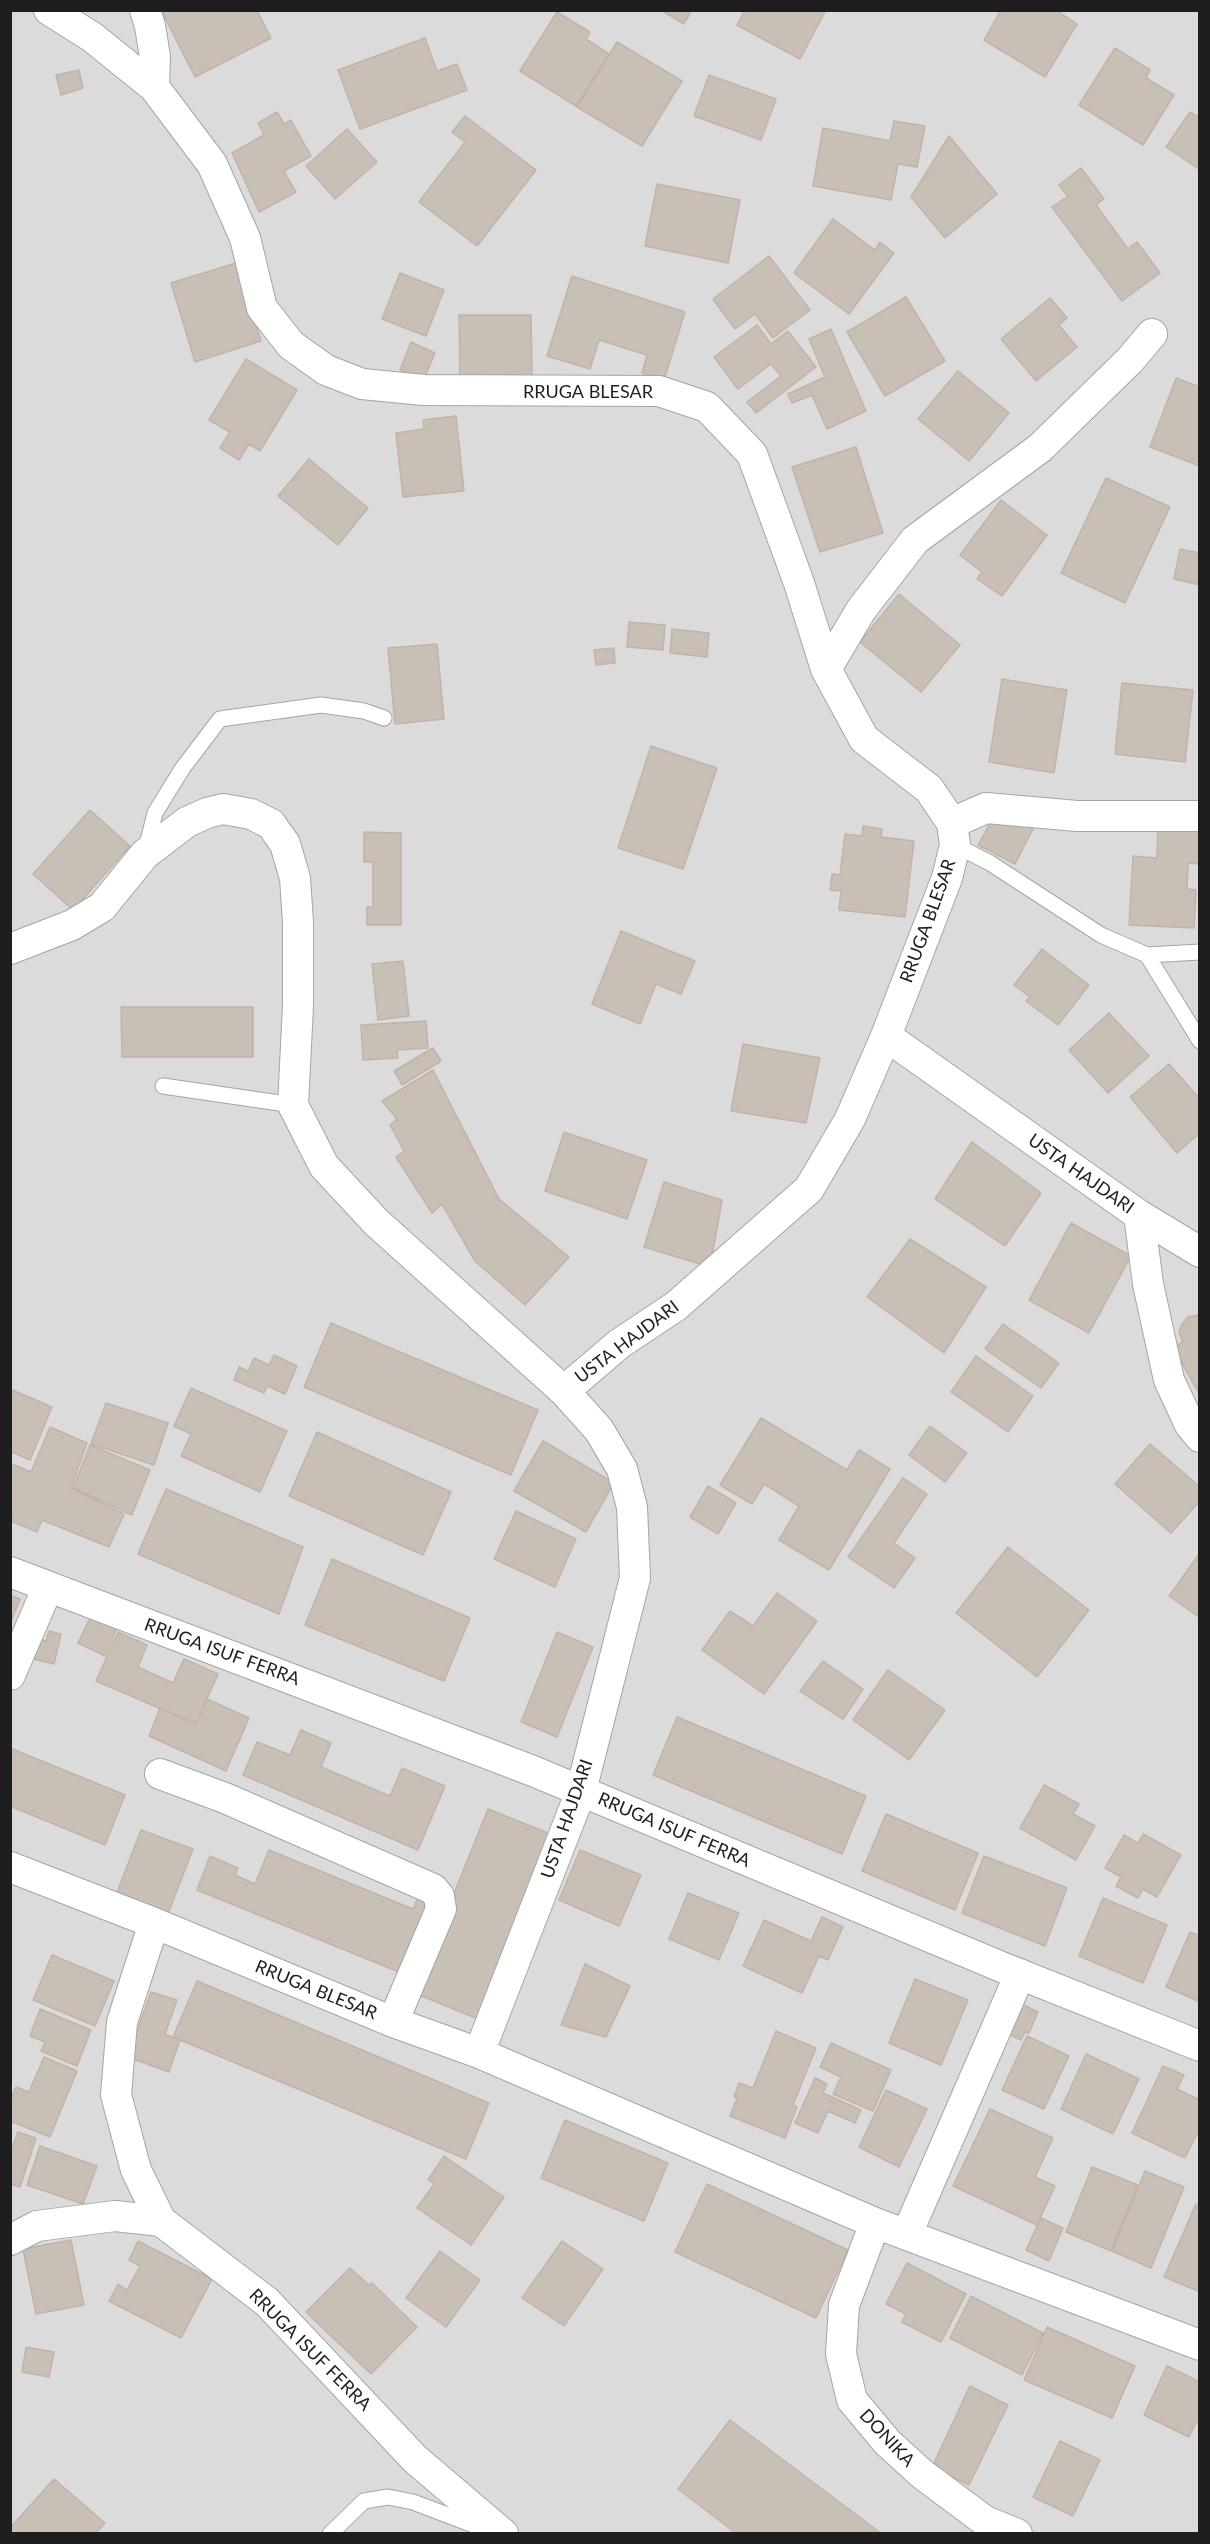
<!DOCTYPE html>
<html>
<head>
<meta charset="utf-8">
<style>
	body { margin:0 }
	#map { position:relative; width:1210px; height:2544px; overflow:hidden; background:#f0ece3; font-family:Lato,sans-serif }
	canvas { display:block }
	.frame { position:absolute; inset:0; border:12px solid #1e1e1e; pointer-events:none }
</style>
</head>
<body>
<div id="map">
<canvas width="1210" height="2544"></canvas>
<div class="frame"></div>
</div>
<script>
const context = document.querySelector('canvas').getContext('2d');
context.lineJoin = 'round';
function fill(path, color) {
  context.fillStyle = color;
  context.fill(path, 'evenodd');
}
function poly(rows) {
  const path = new Path2D();
  for (const r of rows) {
    path.moveTo(r[0], r[1]);
    for (let i = 2; i < r.length; i += 2) path.lineTo(r[i], r[i + 1]);
  }
  return path;
}
function trace(path, color, width, dash) {
  context.strokeStyle = color;
  context.lineWidth = width;
  context.lineCap = dash ? 'butt' : 'round';
  context.setLineDash(dash || []);
  context.stroke(path);
}
function write(font, color, halo, rows, align = 'center') {
  context.font = font + ' Lato,sans-serif';
  context.lineWidth = 4.5;
  context.setLineDash([]);
  context.textBaseline = 'middle';
  context.strokeStyle = halo;
  context.fillStyle = color;
  for (const [text, x, y, turn = 0] of rows) {
    context.save();
    context.translate(x, y);
    context.rotate((+turn || 0) * Math.PI / 180);
    context.textAlign = isNaN(turn) ? turn : align;
    if (halo) context.strokeText(text, 0, 0);
    context.fillText(text, 0, 0);
    context.restore();
  }
}
fill(poly([
	[11,11,1199,11,1199,2533,11,2533]
]), '#dcdbdb');
const building = poly([
	[161,10,257,10,271,38,195,77,161,10],
	[661,10,692,10,684,24,661,10],
	[745,10,826,10,800,59,737,25,745,10],
	[1001,10,1056,10,1077,24,1045,77,984,40,1001,10],
	[557,12,590,32,586,39,609,54,576,106,520,71,557,12],
	[425,38,437,71,457,64,467,90,360,129,338,70,425,38],
	[617,42,682,81,642,146,577,107,617,42],
	[1115,48,1150,70,1146,78,1174,95,1143,145,1079,105,1115,48],
	[79,70,83,88,61,95,56,75,79,70],
	[709,75,776,99,761,140,694,116,709,75],
	[277,112,284,124,291,120,311,156,284,171,296,192,259,212,232,153,264,135,258,123,277,112],
	[1190,112,1200,118,1200,170,1166,147,1190,112],
	[465,116,536,170,477,246,419,202,465,142,452,132,465,116],
	[894,121,925,126,917,167,898,164,891,200,813,186,823,128,890,141,894,121],
	[347,129,377,162,335,199,306,166,347,129],
	[949,136,997,194,945,238,911,197,949,136],
	[1081,168,1104,199,1096,205,1128,249,1137,242,1160,273,1122,301,1052,207,1068,196,1059,185,1081,168],
	[657,184,740,200,728,263,645,246,657,184],
	[833,219,875,250,880,242,894,253,849,314,794,273,833,219],
	[769,256,810,310,773,338,755,314,735,329,713,299,769,256],
	[236,263,261,341,195,362,171,283,236,263],
	[400,273,444,290,426,336,382,319,400,273],
	[572,276,685,312,664,380,642,373,647,355,599,340,590,369,547,356,572,276],
	[906,297,945,361,885,396,847,332,906,297],
	[1050,298,1067,318,1059,325,1077,347,1036,381,1001,339,1050,298],
	[459,315,531,315,532,376,460,376,459,315],
	[757,325,771,344,788,331,816,367,756,413,747,402,781,376,771,364,738,389,714,357,757,325],
	[831,329,866,411,827,429,812,395,792,403,788,394,825,377,809,339,831,329],
	[411,342,435,353,424,379,400,370,411,342],
	[246,359,297,390,260,451,249,444,239,460,220,448,230,432,209,420,246,359],
	[958,371,1009,413,969,461,918,419,958,371],
	[1176,378,1200,387,1200,466,1150,447,1176,378],
	[456,416,464,491,403,497,396,433,424,429,423,420,456,416],
	[856,447,883,533,820,552,792,467,856,447],
	[309,459,368,508,338,545,278,496,309,459],
	[1106,478,1170,507,1125,603,1061,573,1106,478],
	[1001,500,1047,535,1002,596,977,579,982,572,960,555,1001,500],
	[1180,549,1200,553,1200,585,1174,579,1180,549],
	[899,594,960,645,921,692,860,642,899,594],
	[629,622,665,625,663,650,627,647,629,622],
	[672,629,709,633,707,657,670,653,672,629],
	[437,644,444,719,395,724,388,648,437,644],
	[614,648,615,663,596,665,594,650,614,648],
	[1002,679,1067,690,1054,773,989,762,1002,679],
	[1122,683,1193,690,1185,762,1115,754,1122,683],
	[651,746,717,768,683,869,618,848,651,746],
	[90,810,130,846,73,910,33,874,90,810],
	[1158,821,1200,824,1200,864,1188,863,1187,889,1196,890,1194,928,1129,925,1133,856,1157,858,1158,821],
	[990,823,1035,825,1015,864,978,845,990,823],
	[863,826,882,829,881,837,914,841,905,917,839,910,841,891,830,890,832,874,840,875,845,834,862,836,863,826],
	[364,832,401,833,401,925,367,925,367,907,373,907,373,862,364,862,364,832],
	[621,931,695,961,681,994,656,984,640,1024,592,1004,621,931],
	[1042,949,1089,985,1058,1025,1026,1001,1030,997,1014,985,1042,949],
	[403,961,409,1016,378,1020,372,964,403,961],
	[121,1007,253,1007,253,1057,122,1057,121,1007],
	[1109,1013,1149,1056,1108,1093,1069,1050,1109,1013],
	[426,1021,428,1048,397,1050,398,1058,363,1060,361,1025,426,1021],
	[743,1044,820,1058,806,1123,731,1111,743,1044],
	[433,1048,441,1061,402,1085,394,1071,433,1048],
	[1169,1064,1200,1099,1200,1133,1177,1153,1130,1097,1169,1064],
	[433,1070,499,1199,569,1257,525,1305,475,1261,442,1204,432,1213,396,1157,404,1151,390,1125,397,1119,382,1101,433,1070],
	[564,1132,647,1160,627,1219,545,1191,564,1132],
	[972,1142,1041,1193,1005,1246,935,1199,972,1142],
	[664,1182,722,1200,710,1267,644,1247,664,1182],
	[1071,1223,1131,1256,1089,1333,1029,1300,1071,1223],
	[910,1239,986,1287,944,1353,867,1297,910,1239],
	[1197,1315,1200,1315,1200,1395,1173,1348,1183,1342,1179,1333,1182,1324,1188,1317,1197,1315],
	[331,1323,538,1410,511,1475,304,1387,331,1323],
	[1003,1324,1059,1363,1041,1388,985,1349,1003,1324],
	[274,1355,297,1366,285,1394,267,1386,264,1393,234,1380,239,1367,248,1371,254,1358,269,1365,274,1355],
	[976,1356,1033,1396,1008,1432,951,1392,976,1356],
	[191,1388,287,1431,260,1492,181,1456,191,1434,174,1426,191,1388],
	[10,1389,52,1407,30,1460,10,1451,10,1389],
	[106,1403,168,1423,154,1465,91,1444,106,1403],
	[761,1418,847,1470,859,1450,890,1469,829,1570,779,1540,799,1506,764,1484,752,1504,720,1485,761,1418],
	[930,1426,967,1453,945,1482,909,1455,930,1426],
	[50,1427,87,1443,71,1488,124,1514,109,1547,42,1520,37,1532,11,1521,13,1513,10,1512,10,1463,31,1472,50,1427],
	[317,1432,451,1492,423,1555,289,1496,317,1432],
	[543,1441,614,1483,586,1532,514,1491,543,1441],
	[1150,1444,1200,1487,1200,1501,1171,1533,1115,1484,1150,1444],
	[90,1445,150,1470,132,1515,73,1488,90,1445],
	[903,1478,927,1494,894,1543,915,1558,894,1588,848,1557,903,1478],
	[708,1486,736,1503,718,1534,690,1517,708,1486],
	[166,1489,303,1547,279,1614,138,1554,166,1489],
	[516,1511,576,1539,555,1587,494,1559,516,1511],
	[1008,1547,1089,1610,1037,1677,956,1613,1008,1547],
	[1200,1553,1200,1618,1169,1596,1200,1553],
	[332,1559,470,1618,444,1681,305,1625,332,1559],
	[777,1593,817,1621,764,1694,702,1650,730,1611,753,1626,777,1593],
	[10,1595,20,1599,10,1624,10,1595],
	[91,1616,117,1628,105,1656,78,1643,91,1616],
	[49,1631,61,1634,54,1664,34,1659,39,1639,46,1641,49,1631],
	[118,1632,147,1645,138,1667,173,1683,184,1659,218,1674,196,1724,96,1681,118,1632],
	[557,1632,593,1647,557,1737,521,1722,557,1632],
	[823,1661,863,1689,843,1719,800,1691,823,1661],
	[888,1670,945,1710,909,1760,853,1720,888,1670],
	[207,1699,249,1718,226,1771,149,1736,160,1708,196,1724,207,1699],
	[677,1717,866,1796,842,1854,653,1775,677,1717],
	[301,1730,331,1743,321,1767,390,1796,402,1768,445,1786,418,1850,243,1775,257,1742,290,1755,301,1730],
	[10,1748,125,1795,105,1845,10,1806,10,1748],
	[1044,1785,1079,1804,1073,1814,1095,1826,1076,1860,1020,1828,1044,1785],
	[488,1809,553,1835,478,2019,414,1993,488,1809],
	[886,1814,978,1853,955,1910,862,1871,886,1814],
	[141,1830,193,1849,168,1914,116,1895,141,1830],
	[1143,1834,1181,1855,1157,1897,1143,1889,1138,1898,1116,1886,1121,1877,1105,1868,1124,1835,1138,1843,1143,1834],
	[269,1850,413,1909,418,1898,437,1905,409,1976,197,1890,210,1856,238,1868,235,1875,255,1884,269,1850],
	[580,1850,641,1875,619,1926,559,1900,580,1850],
	[984,1856,1067,1888,1045,1946,962,1913,984,1856],
	[688,1893,739,1913,719,1960,669,1939,688,1893],
	[1103,1898,1167,1925,1143,1983,1079,1956,1103,1898],
	[822,1917,843,1927,828,1960,819,1956,802,1993,743,1966,764,1920,811,1941,822,1917],
	[1190,1932,1200,1936,1200,2002,1166,1987,1190,1932],
	[52,1955,114,1981,95,2026,33,2000,52,1955],
	[585,1964,630,1986,606,2037,561,2025,585,1964],
	[915,1979,968,2000,941,2065,889,2043,915,1979],
	[197,1981,489,2103,466,2159,173,2037,197,1981],
	[151,1992,177,2000,165,2034,180,2040,169,2072,128,2057,151,1992],
	[1022,2004,1038,2012,1029,2033,1025,2032,1021,2040,1008,2034,1022,2004],
	[40,2009,91,2030,77,2066,41,2051,45,2042,30,2036,40,2009],
	[776,2031,816,2048,793,2105,797,2107,785,2138,730,2116,737,2098,734,2097,739,2083,753,2088,776,2031],
	[1027,2036,1069,2056,1044,2109,1002,2090,1027,2036],
	[831,2043,891,2070,873,2111,833,2094,841,2077,820,2067,831,2043],
	[1086,2054,1139,2079,1113,2134,1061,2109,1086,2054],
	[44,2057,77,2071,50,2137,10,2121,10,2100,16,2087,29,2092,44,2057],
	[1163,2066,1184,2075,1177,2089,1200,2100,1200,2127,1185,2158,1132,2133,1163,2066],
	[815,2078,827,2084,823,2093,861,2110,855,2123,828,2111,818,2133,795,2123,815,2078],
	[886,2090,927,2109,899,2167,859,2147,886,2090],
	[990,2109,1053,2138,1035,2177,1055,2186,1037,2225,953,2186,990,2109],
	[565,2120,668,2163,644,2221,541,2178,565,2120],
	[18,2132,36,2138,20,2187,10,2184,10,2154,18,2132],
	[40,2146,97,2166,83,2204,27,2185,40,2146],
	[444,2156,504,2197,471,2245,417,2208,434,2184,428,2180,444,2156],
	[1092,2167,1138,2185,1111,2251,1066,2232,1092,2167],
	[1145,2171,1184,2187,1151,2268,1112,2251,1145,2171],
	[707,2184,848,2250,816,2318,675,2252,707,2184],
	[1196,2204,1200,2205,1200,2292,1164,2277,1196,2204],
	[1041,2218,1063,2228,1049,2261,1026,2250,1041,2218],
	[71,2240,84,2305,36,2314,23,2249,71,2240],
	[138,2241,212,2279,181,2338,109,2301,118,2284,127,2290,140,2266,129,2260,138,2241],
	[562,2241,603,2269,564,2326,522,2298,562,2241],
	[440,2251,480,2280,446,2327,406,2298,440,2251],
	[907,2263,966,2294,941,2342,902,2322,906,2314,886,2304,907,2263],
	[350,2268,369,2285,372,2283,417,2327,371,2374,306,2312,350,2268],
	[971,2296,1043,2333,1022,2375,950,2338,971,2296],
	[1047,2327,1135,2366,1112,2418,1024,2380,1047,2327],
	[26,2347,54,2352,49,2377,22,2372,26,2347],
	[1167,2366,1200,2382,1200,2415,1189,2437,1144,2415,1167,2366],
	[970,2386,1008,2405,969,2485,932,2467,970,2386],
	[730,2420,882,2534,737,2534,678,2489,730,2420],
	[1060,2441,1100,2460,1073,2516,1033,2497,1060,2441],
	[54,2479,105,2523,95,2534,10,2534,10,2528,54,2479]
]);
fill(building, '#c8bfb6');
trace(building, '#c3b3a5', 1.5);
const service = poly([
	[955,845,990,863,1101,935,1147,955,1200,952],
	[146,849,155,813,182,769,220,719,321,705,364,711,384,718],
	[1147,955,1200,1041],
	[163,1086,293,1105],
	[330,2534,364,2501,388,2497,413,2502,484,2529]
]);
const minor = poly([
	[49,10,92,37,154,87,212,164,245,238,262,308,291,345,326,370,362,384,424,390,659,391,707,407,752,454,799,583,826,669,864,739,929,789,952,823,955,845,947,878,886,1036,850,1119,809,1189,676,1306,619,1344,564,1391,599,1430,622,1469,632,1507,635,1578,581,1791,479,2053],
	[145,10,150,26,155,57,154,87],
	[826,669,861,610,915,540,1040,448,1130,360,1152,334],
	[952,823,986,808,1077,816,1200,816],
	[10,949,72,925,102,907,145,854,187,822,207,813,223,809,251,814,271,824,285,844,295,878,298,922,298,1006,293,1105,324,1166,376,1222,564,1391],
	[886,1036,1139,1215,1200,1252],
	[1139,1215,1148,1284,1169,1380,1190,1425,1200,1437],
	[10,1572,533,1771,1004,1968,1200,2046],
	[10,1675,48,1587],
	[160,1774,225,1798,433,1889,439,1896,441,1909,393,2022],
	[10,1867,154,1923,393,2022,479,2053,875,2223,1200,2345],
	[154,1923,122,2022,116,2095,136,2170,161,2221,267,2302,415,2459,503,2534],
	[875,2223,844,2305,841,2354,852,2400,887,2442,922,2474,985,2521,1017,2534],
	[907,2234,1020,1974],
	[10,2240,37,2226,115,2216,161,2221]
]);
trace(service, '#a5a5a5', 17);
trace(minor, '#a5a5a5', 32);
trace(service, '#fff', 15);
trace(minor, '#fff', 30);
write('18px', '#1e1e1e', '#fff', [
	["RRUGA BLESAR",588,392],
	["RRUGA BLESAR",928,921,-70],
	["USTA HAJDARI",1081,1174,35],
	["USTA HAJDARI",627,1342,-37],
	["RRUGA ISUF FERRA",222,1652,20],
	["USTA HAJDARI",567,1819,-71],
	["RRUGA ISUF FERRA",674,1830,23],
	["RRUGA BLESAR",316,1990,22],
	["RRUGA ISUF FERRA",310,2350,45],
	["DONIKA",887,2438,47]
]);
</script>
</body>
</html>
